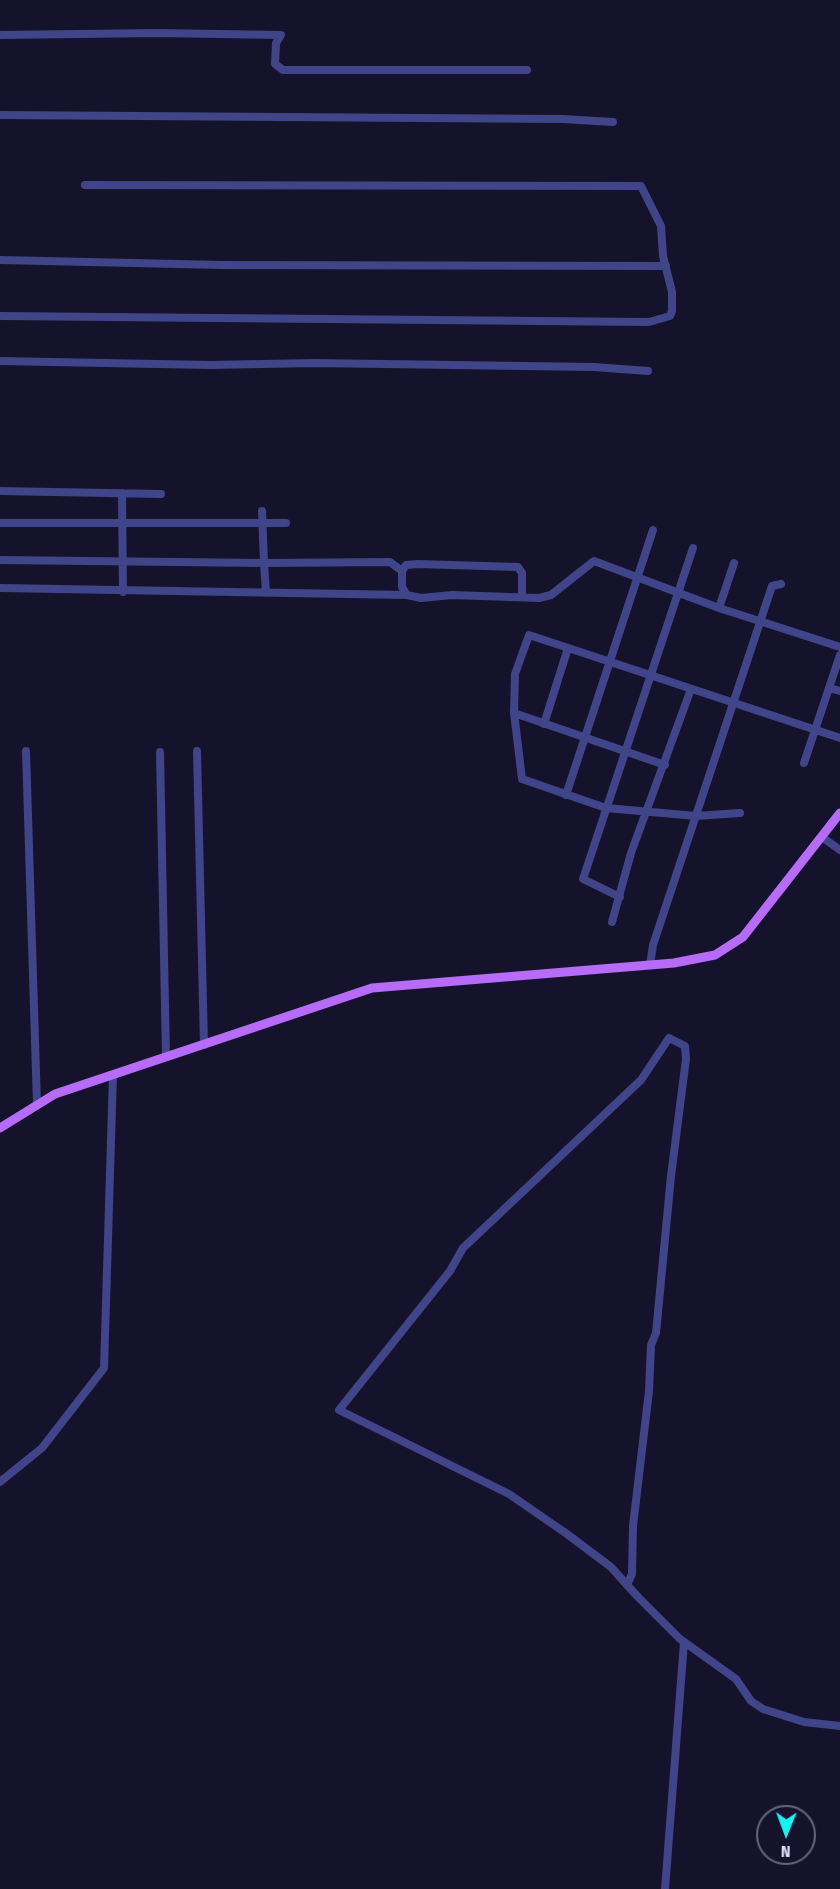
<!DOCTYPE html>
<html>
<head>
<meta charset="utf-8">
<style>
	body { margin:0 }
	#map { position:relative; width:840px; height:1889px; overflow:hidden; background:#15132c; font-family:"Fira Sans Condensed",sans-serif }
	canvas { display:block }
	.north { position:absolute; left:756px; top:1805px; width:60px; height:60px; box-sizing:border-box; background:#15132c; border:2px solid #666580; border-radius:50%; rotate:181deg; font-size:16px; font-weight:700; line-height:24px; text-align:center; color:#dfdffe }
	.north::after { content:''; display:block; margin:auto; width:21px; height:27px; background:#13f5f5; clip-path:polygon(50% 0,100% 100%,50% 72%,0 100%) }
</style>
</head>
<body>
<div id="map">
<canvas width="840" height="1889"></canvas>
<div class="north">N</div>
</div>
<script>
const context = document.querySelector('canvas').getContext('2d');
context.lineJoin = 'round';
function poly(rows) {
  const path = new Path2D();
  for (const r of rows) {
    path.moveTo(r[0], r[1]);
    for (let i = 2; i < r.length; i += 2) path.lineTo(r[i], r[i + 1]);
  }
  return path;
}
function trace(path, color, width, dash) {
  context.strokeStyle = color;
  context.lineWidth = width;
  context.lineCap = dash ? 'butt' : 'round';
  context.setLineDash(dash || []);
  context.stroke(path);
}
trace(poly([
	[0,35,157,33,281,35,276,43,275,64,283,70,527,70],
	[0,115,562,119,613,122],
	[0,260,222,265,666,266],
	[0,316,649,322,670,316,672,311,672,292,663,256,661,226,641,186,85,185],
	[0,361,210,365,314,363,594,367,648,371],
	[0,491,161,494],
	[122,493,123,592],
	[262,511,264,563,390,562,402,571,402,587,407,595,421,598,452,595,539,598,551,595,594,561,719,608,840,647],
	[0,523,286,523],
	[0,560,264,563,266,593],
	[402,571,406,565,418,564,518,567,522,573,522,597],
	[0,588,407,595],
	[719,608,734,563],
	[829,688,840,691],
	[514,713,665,765],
	[544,724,568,648],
	[26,751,37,1105],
	[197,751,204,1045],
	[160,752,166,1057],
	[804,763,840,655],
	[566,795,653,530],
	[740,813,696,816,606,808,522,779,514,713,515,674,529,635,840,738],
	[822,837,840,850],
	[620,897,583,879,693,548],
	[612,922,631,853,691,689],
	[650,965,653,945,772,586,781,584],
	[0,1482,42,1448,104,1368,113,1075],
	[627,1585,632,1574,633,1526,649,1391,651,1345,656,1333,671,1176,686,1059,685,1046,669,1038,641,1080,463,1248,450,1271,339,1410,509,1494,567,1534,611,1567,627,1585,639,1598,680,1639,736,1679,751,1701,763,1709,804,1722,840,1726],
	[665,1889,684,1642]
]), '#404488', 8);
trace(poly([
	[0,1128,55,1094,372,988,674,963,715,955,743,937,840,813]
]), '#b66bf9', 9);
</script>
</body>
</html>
